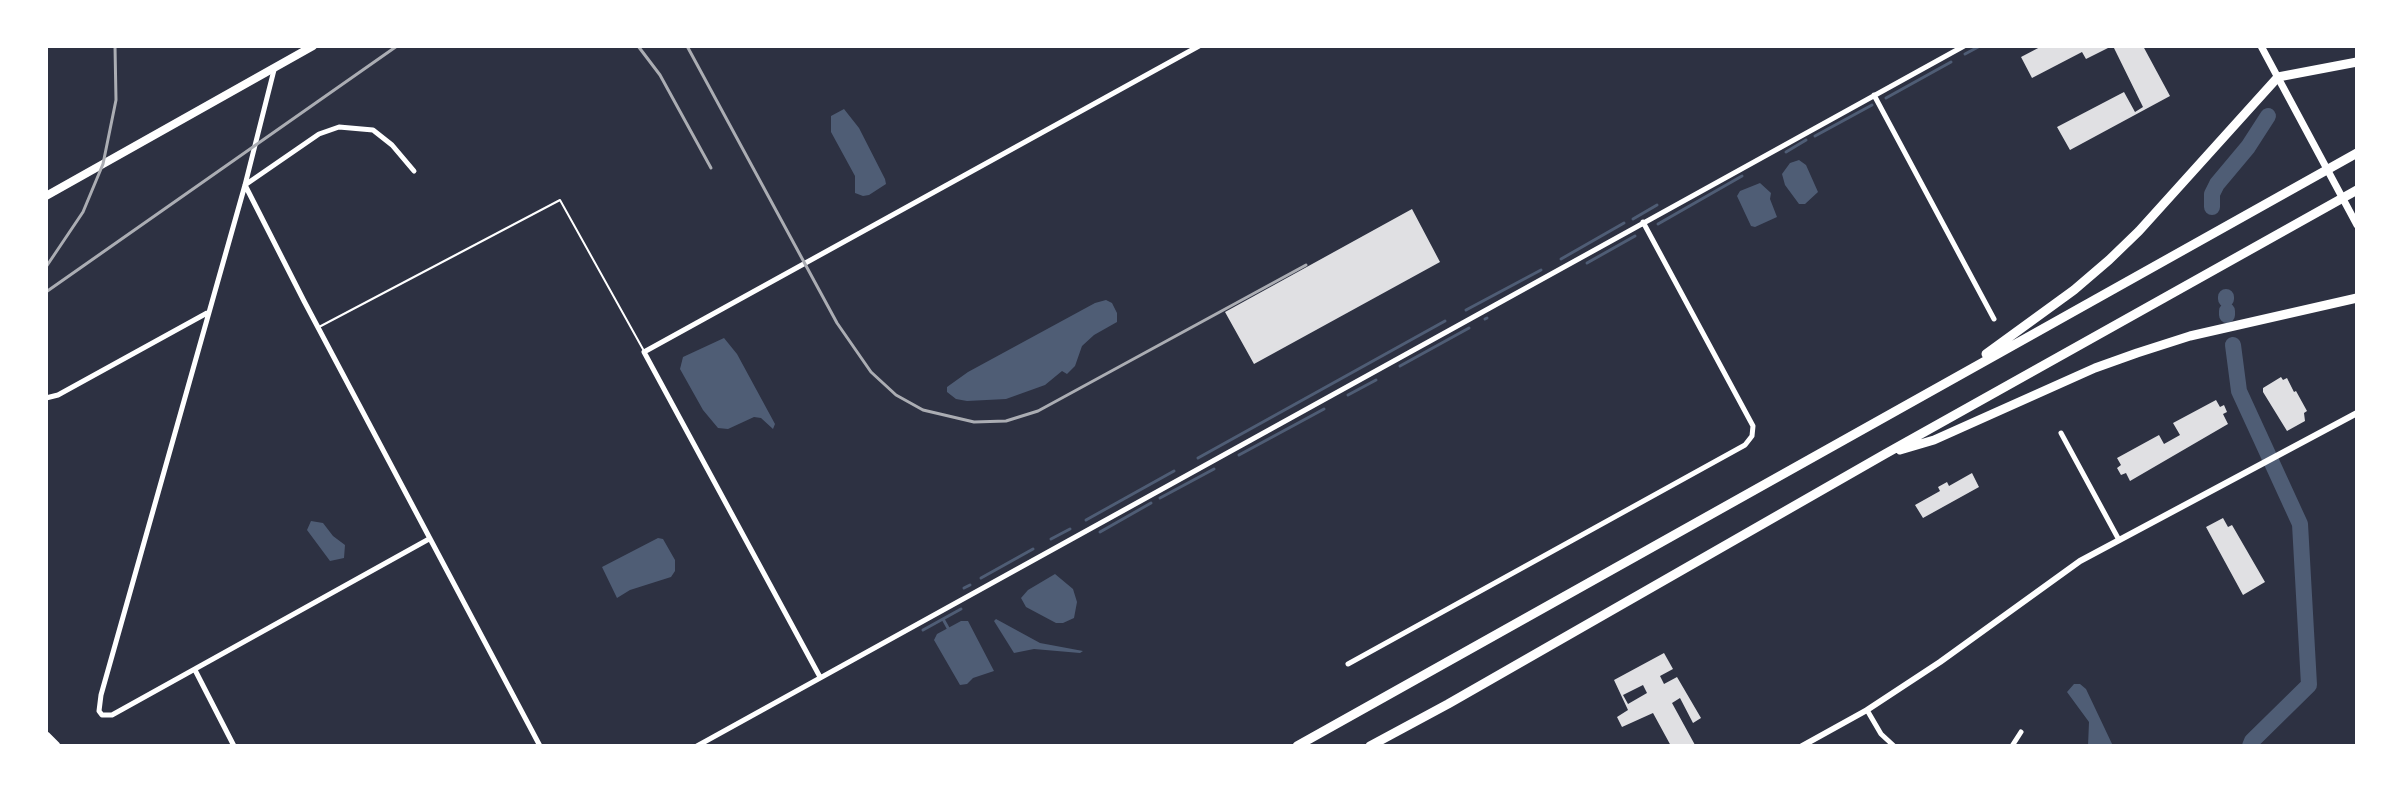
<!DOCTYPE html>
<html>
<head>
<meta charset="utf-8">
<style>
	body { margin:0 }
	#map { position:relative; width:2403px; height:792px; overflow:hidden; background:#2d3142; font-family:"Nunito Sans",sans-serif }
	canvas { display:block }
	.frame { position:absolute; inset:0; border:48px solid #fff; pointer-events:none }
</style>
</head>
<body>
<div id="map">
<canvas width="2403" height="792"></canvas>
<div class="frame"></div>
</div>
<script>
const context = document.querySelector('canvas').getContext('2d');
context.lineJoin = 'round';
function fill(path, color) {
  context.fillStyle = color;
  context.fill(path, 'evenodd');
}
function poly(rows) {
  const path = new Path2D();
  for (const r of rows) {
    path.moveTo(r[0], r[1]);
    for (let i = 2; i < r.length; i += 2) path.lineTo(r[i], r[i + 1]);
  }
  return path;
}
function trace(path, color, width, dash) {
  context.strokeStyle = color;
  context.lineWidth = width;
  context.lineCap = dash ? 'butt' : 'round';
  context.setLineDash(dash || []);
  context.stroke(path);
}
fill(poly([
	[844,109,859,128,885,179,886,184,869,195,863,196,855,193,855,176,831,132,831,116],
	[1799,160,1806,165,1818,192,1805,204,1799,204,1785,185,1782,174,1790,163],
	[1760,183,1771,193,1770,199,1777,217,1755,227,1751,226,1737,196,1740,191],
	[1106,300,1112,303,1117,313,1117,322,1094,335,1082,346,1075,366,1067,374,1062,371,1045,385,1006,399,967,401,956,399,947,392,947,387,968,372,1095,303],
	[724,338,737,354,775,424,773,429,761,418,754,417,728,429,718,428,703,410,680,369,683,357],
	[311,521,323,523,333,536,345,545,344,558,330,561,307,530],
	[658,538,663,539,675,560,675,571,671,577,630,590,617,598,602,567],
	[1055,574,1073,589,1077,602,1074,618,1063,623,1056,623,1026,607,1021,598,1028,590],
	[996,619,1040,643,1083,651,1080,653,1034,649,1014,653,994,621],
	[961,621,968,621,994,671,973,678,967,684,960,685,934,640,937,634],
	[2074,684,2080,684,2086,689,2113,746,2088,746,2089,722,2067,692]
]), '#4f5d75');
trace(poly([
	[1965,54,1980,46],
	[1886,98,1951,62],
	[1815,136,1872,105],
	[1786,152,1806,140],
	[1633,219,1657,205],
	[1658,224,1742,176],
	[1561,259,1624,223],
	[1587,263,1635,236],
	[1466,310,1541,270],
	[1485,319,1487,318],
	[1400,366,1469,328],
	[1348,395,1376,380],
	[1239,455,1324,409],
	[1198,458,1445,321],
	[1160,498,1214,469],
	[1086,520,1174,471],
	[1100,532,1151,503],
	[1051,539,1070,529],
	[981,578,1033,549],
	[964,588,970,585],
	[943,619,948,628],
	[923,630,961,609]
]), '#4f5d75', 3);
trace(poly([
	[2212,207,2212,194,2217,184,2248,147,2268,116],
	[2226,297,2226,299],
	[2227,311,2227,315],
	[2233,345,2239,391,2300,524,2309,685,2252,741,2250,746]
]), '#4f5d75', 16);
fill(poly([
	[2042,46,2112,46,2086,59,2082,52,2032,78,2021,57],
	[2113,46,2143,46,2170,96,2070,150,2057,127,2124,92,2135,112,2143,107],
	[1412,209,1440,262,1254,364,1225,312],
	[2281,377,2283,380,2287,378,2294,392,2296,391,2307,411,2304,413,2305,421,2287,431,2263,392,2263,388],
	[2216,400,2220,407,2224,405,2227,412,2223,414,2228,424,2130,481,2126,473,2121,475,2117,468,2121,465,2117,458,2159,435,2164,444,2180,435,2173,423],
	[1972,473,1979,487,1923,518,1915,505,1940,491,1938,487,1947,482,1949,486],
	[2223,518,2228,527,2232,525,2265,582,2243,595,2206,527],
	[1664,653,1673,669,1660,676,1664,684,1677,677,1701,718,1693,723,1680,698,1672,703,1695,745,1693,746,1671,746,1653,713,1622,727,1617,717,1628,710,1614,680],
	[1643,685,1647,693,1628,704,1623,695]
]), '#e0e0e3');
trace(poly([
	[319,327,560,200,644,351]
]), '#fff', 2);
trace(poly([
	[274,70,245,185,101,695,99,711,102,715,112,715,429,539],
	[1874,95,1994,319],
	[414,171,392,145,373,130,339,127,319,134,245,185,304,301,540,746],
	[46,398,58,395,207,313],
	[2061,433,2119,540],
	[1348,664,1745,445,1752,436,1753,426,1643,222],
	[195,670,234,746],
	[820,677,644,352,1199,46],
	[1867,710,1881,734,1894,746],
	[697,746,1964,46],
	[2012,746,2021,732]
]), '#fff', 5);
trace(poly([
	[1802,746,1867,710,1940,662,2080,561,2357,413]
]), '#fff', 6);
trace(poly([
	[2261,46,2357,225]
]), '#fff', 7);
trace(poly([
	[46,196,313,46]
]), '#fff', 8);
trace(poly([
	[1986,354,2074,290,2109,260,2139,231,2278,77,2357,62],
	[1900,450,1934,440,2095,368,2137,353,2190,336,2357,298],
	[46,736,56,746],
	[1297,746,2357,153],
	[1370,746,1448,704,1885,454,2357,190]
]), '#fff', 9);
trace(poly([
	[638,46,660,75,711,168],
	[687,46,837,323,871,372,896,395,923,410,974,422,1006,421,1038,411,1306,265],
	[46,267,83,212,103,164,116,100,115,46],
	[46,292,397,46]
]), '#abadb3', 3);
</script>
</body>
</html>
